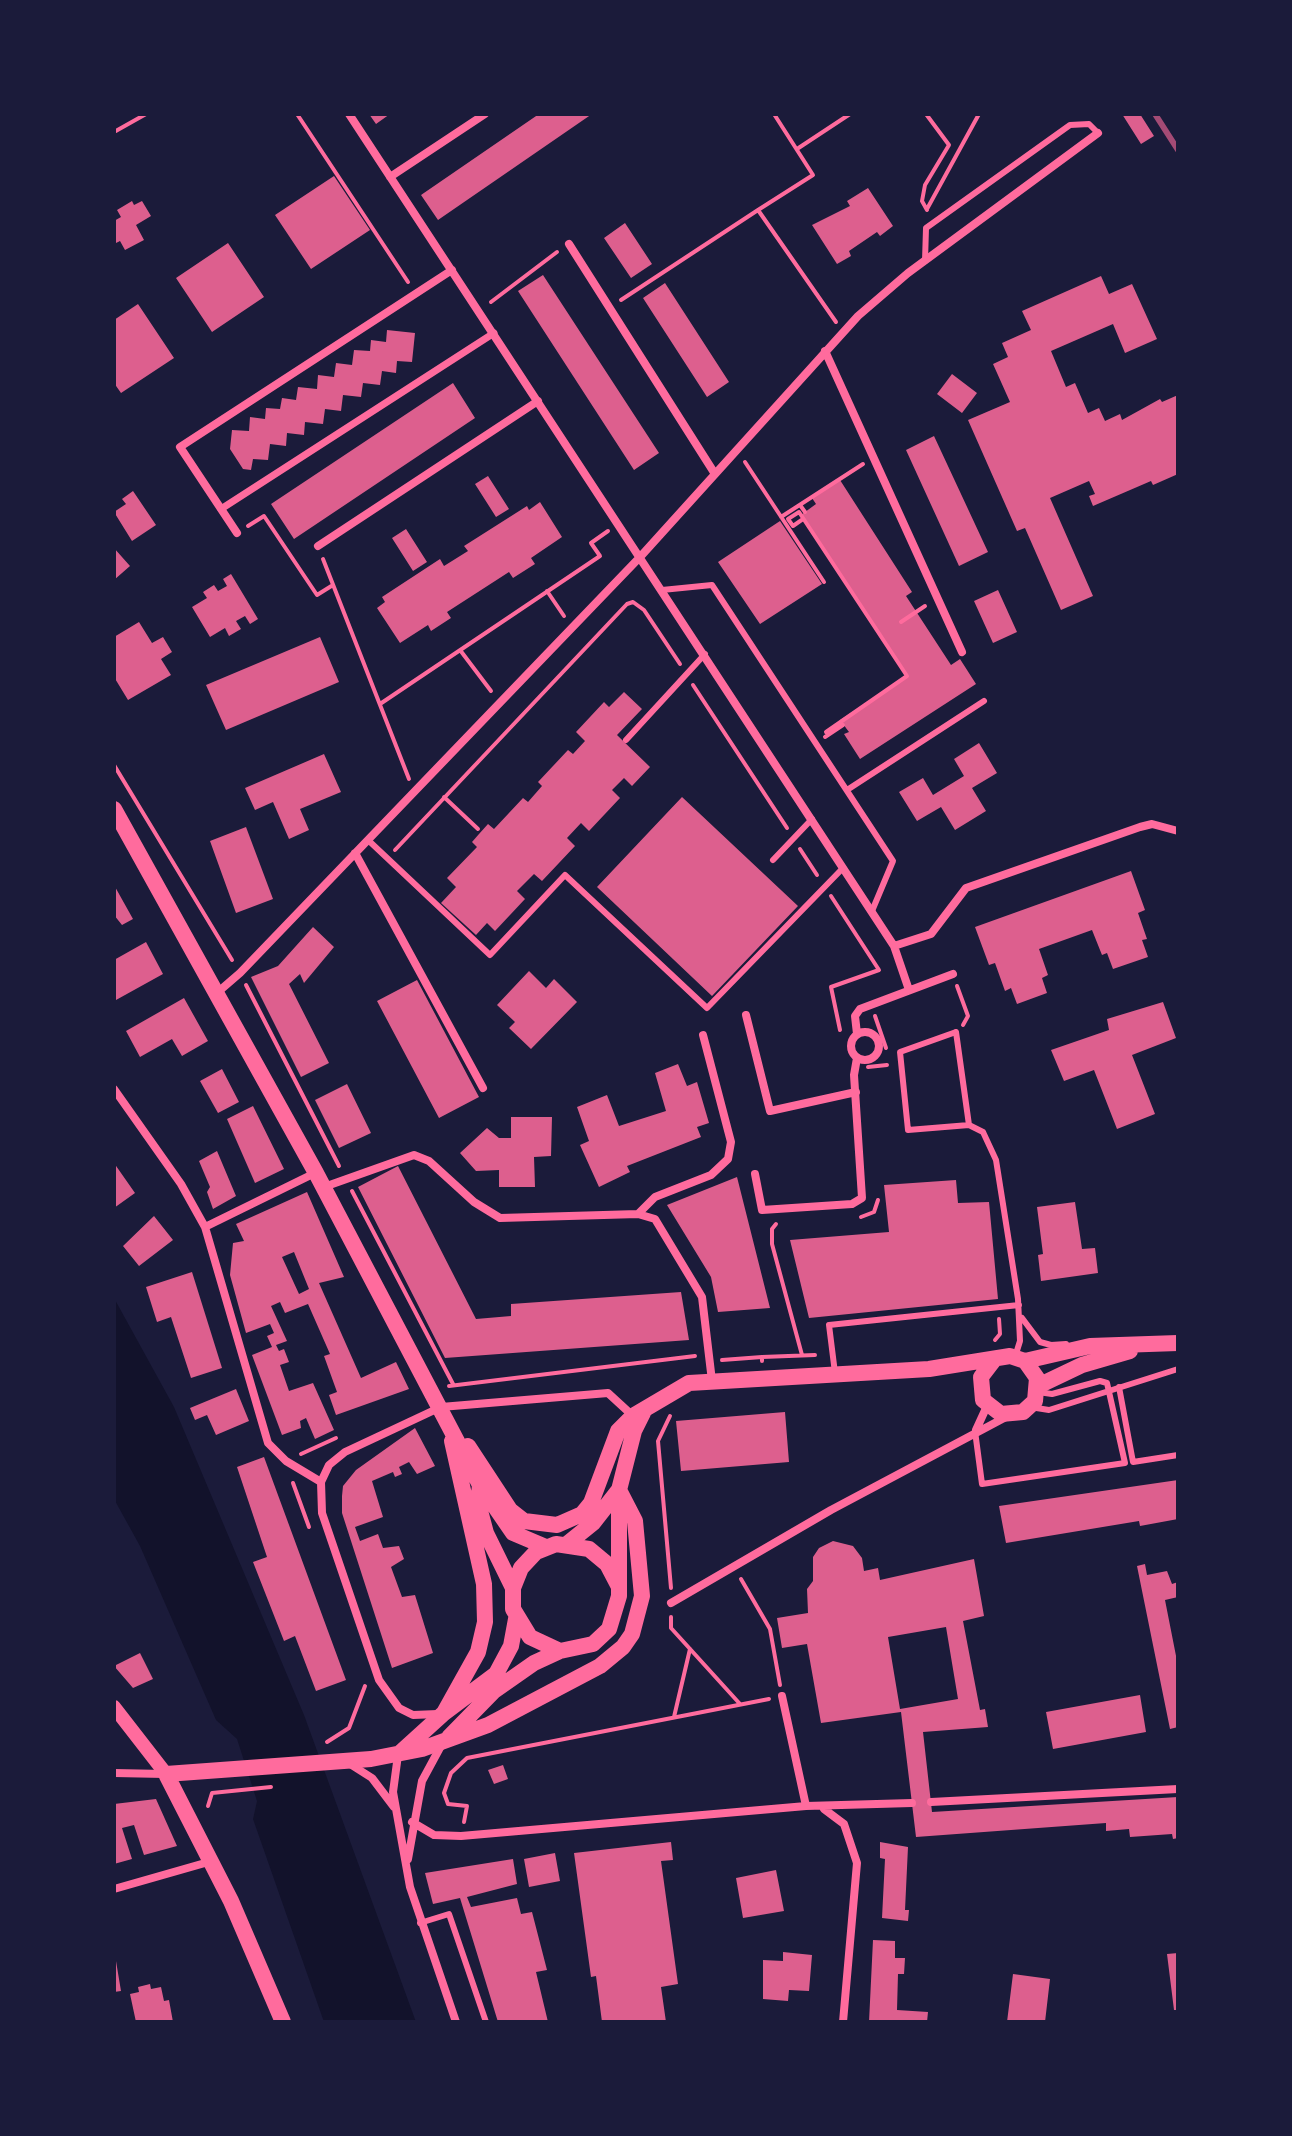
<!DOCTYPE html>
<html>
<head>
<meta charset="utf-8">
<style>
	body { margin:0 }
	#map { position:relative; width:1292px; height:2136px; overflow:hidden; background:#1b1b3a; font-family:Roboto,sans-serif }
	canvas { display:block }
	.frame { position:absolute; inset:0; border:116px solid #1b1b3a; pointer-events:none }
</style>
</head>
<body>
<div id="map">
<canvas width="1292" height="2136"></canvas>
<div class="frame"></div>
</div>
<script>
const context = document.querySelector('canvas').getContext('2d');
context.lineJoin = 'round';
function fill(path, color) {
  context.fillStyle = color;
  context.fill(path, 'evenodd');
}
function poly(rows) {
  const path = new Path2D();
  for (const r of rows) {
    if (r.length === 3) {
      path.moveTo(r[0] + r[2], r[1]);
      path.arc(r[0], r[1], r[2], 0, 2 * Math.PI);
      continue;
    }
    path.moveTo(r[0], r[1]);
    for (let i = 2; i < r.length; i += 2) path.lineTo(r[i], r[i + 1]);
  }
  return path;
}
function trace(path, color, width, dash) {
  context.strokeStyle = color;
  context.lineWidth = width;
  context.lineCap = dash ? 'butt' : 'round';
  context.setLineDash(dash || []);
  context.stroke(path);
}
fill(poly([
	[114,1298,174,1407,304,1715,416,2022,324,2022,253,1819,257,1801,237,1739,216,1720,140,1546,114,1499]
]), '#12122b');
fill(poly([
	[369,114,390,114,376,124],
	[539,114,592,114,438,220,421,195],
	[1122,114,1140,114,1154,136,1141,144],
	[334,176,370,230,311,269,275,215],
	[868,188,893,226,880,236,877,232,849,251,851,256,837,264,812,225,850,206,847,201],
	[132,201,134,205,142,201,151,216,136,225,144,240,125,250,120,241,114,244,114,221,121,217,117,210],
	[625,223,652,264,631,278,604,238],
	[228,243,264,297,212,332,176,278],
	[543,275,659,453,634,470,518,291],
	[1101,276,1109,294,1132,284,1157,339,1125,353,1113,324,1051,351,1066,387,1075,383,1088,413,1099,408,1105,421,1120,414,1122,420,1160,399,1162,402,1178,395,1178,474,1153,485,1151,481,1093,506,1089,496,1095,494,1089,481,1050,498,1093,596,1061,610,1025,528,1017,531,968,420,1010,402,993,364,1008,357,1002,343,1031,330,1022,311],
	[665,283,729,382,707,397,643,298],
	[138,304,174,358,121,393,114,383,114,320],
	[387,330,415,333,412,362,397,361,396,373,382,371,380,385,363,383,361,397,343,395,341,411,325,409,323,424,305,422,304,435,287,433,286,446,270,444,268,460,253,459,251,470,243,469,230,449,232,430,249,431,250,417,265,419,266,408,280,409,282,398,296,400,298,387,317,389,318,375,334,377,336,363,352,365,354,350,370,351,371,340,386,342],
	[952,374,977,393,962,413,937,394],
	[453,383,475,418,294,539,271,504],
	[934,436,988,552,959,566,906,450],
	[488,476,509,509,496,517,475,484],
	[840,480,912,592,906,596,951,665,960,659,976,684,860,759,844,734,849,732,840,720,907,676,801,515,816,504,812,498],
	[133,491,156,525,132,541,114,512,126,504,122,499],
	[540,502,562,537,531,558,535,564,513,578,509,572,447,612,451,618,431,631,428,625,400,643,377,608,385,602,382,597,440,559,444,566,468,551,464,546,527,506,529,510],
	[780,521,822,584,760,624,718,562],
	[406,529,427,562,413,571,392,538],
	[114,548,130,566,114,580],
	[231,574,258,619,250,624,245,616,236,621,241,629,229,636,225,628,210,637,192,607,207,598,203,592,214,585,218,591,227,586,223,579],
	[998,590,1017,632,993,643,974,601],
	[139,622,152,643,163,637,172,652,161,659,171,675,128,700,114,677,114,637],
	[320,637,339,682,226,730,206,685],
	[624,692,642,709,617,735,650,767,632,786,624,778,612,790,620,798,589,831,581,823,567,838,575,846,542,881,534,874,517,891,525,899,495,931,487,923,476,935,441,903,456,887,447,878,477,847,472,842,479,834,488,824,494,829,523,798,528,802,542,786,538,782,568,750,573,754,585,741,576,732,604,702,609,707],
	[979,743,997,773,972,788,986,811,955,830,941,807,917,821,899,792,923,778,933,795,964,776,954,759],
	[324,754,341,792,300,809,309,830,289,839,273,802,255,810,245,788],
	[682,797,798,906,712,996,597,887],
	[246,827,273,899,236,913,210,841],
	[1131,871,1145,910,1138,913,1147,939,1142,940,1148,957,1113,969,1107,953,1102,955,1092,930,1039,949,1048,975,1042,978,1047,993,1017,1004,1011,988,1005,991,995,963,989,965,975,927],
	[114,885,133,919,122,925,114,915],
	[313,927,334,947,304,983,300,974,289,984,329,1063,301,1077,251,977,278,966],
	[146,942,163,974,116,1000,114,960],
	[529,971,546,988,554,979,577,1002,531,1049,509,1028,515,1022,497,1005],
	[417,980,479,1097,439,1118,377,1001],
	[184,998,208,1041,182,1056,172,1039,140,1057,126,1031],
	[1163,1002,1176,1038,1132,1055,1155,1114,1117,1129,1094,1070,1064,1081,1051,1050,1109,1030,1107,1019],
	[678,1064,687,1086,697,1082,709,1123,697,1127,701,1137,627,1166,630,1172,599,1187,580,1145,589,1141,577,1107,607,1095,619,1126,666,1111,655,1073],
	[222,1069,239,1102,218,1113,200,1081],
	[347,1084,371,1133,339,1148,315,1100],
	[253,1106,284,1169,255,1183,227,1119],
	[511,1117,552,1117,551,1156,534,1157,535,1187,499,1187,499,1170,476,1171,460,1153,487,1128,499,1138,511,1138],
	[217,1151,236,1196,213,1209,207,1192,210,1187,199,1161],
	[114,1163,135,1193,114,1208],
	[398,1166,476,1319,511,1316,511,1304,681,1292,689,1340,445,1358,358,1187],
	[737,1177,770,1308,718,1312,711,1277,667,1205],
	[956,1180,958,1203,989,1202,998,1299,809,1318,790,1240,889,1232,884,1185],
	[307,1192,344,1277,319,1283,361,1378,396,1362,409,1389,336,1415,329,1395,337,1392,324,1356,330,1354,308,1304,285,1313,280,1302,271,1306,287,1341,276,1345,279,1351,284,1349,289,1362,280,1365,289,1391,313,1383,334,1430,315,1439,306,1418,300,1421,301,1428,282,1435,252,1355,272,1347,267,1336,274,1333,270,1324,246,1333,230,1275,233,1243,244,1241,236,1224],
	[294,1252,309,1289,299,1294,282,1257],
	[1075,1202,1082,1249,1095,1248,1098,1273,1041,1281,1038,1255,1043,1254,1037,1207],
	[154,1216,173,1240,139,1266,123,1246],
	[192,1272,222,1368,191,1378,171,1317,157,1322,146,1287],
	[236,1389,249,1421,216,1435,207,1415,195,1420,190,1408],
	[785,1412,789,1462,681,1471,676,1421],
	[415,1428,435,1466,417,1474,409,1462,399,1467,402,1474,395,1477,393,1472,372,1481,383,1517,355,1527,360,1541,378,1534,383,1548,399,1546,404,1559,391,1567,402,1597,415,1595,433,1653,392,1668,342,1513,342,1496,343,1486,356,1470],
	[264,1457,346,1680,316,1691,295,1636,284,1641,253,1562,267,1557,237,1467],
	[1178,1480,1178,1519,1140,1526,1139,1521,1006,1543,999,1506],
	[833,1541,853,1546,862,1558,864,1571,878,1568,880,1580,974,1559,984,1616,963,1621,980,1710,985,1709,988,1727,923,1732,932,1812,1178,1797,1178,1838,1173,1839,1172,1834,1130,1837,1129,1829,1106,1831,1106,1823,916,1837,901,1712,821,1723,807,1644,782,1648,777,1618,808,1613,807,1589,813,1581,813,1557,819,1548],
	[946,1627,958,1699,900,1709,888,1637],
	[1145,1564,1147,1575,1167,1571,1172,1584,1178,1582,1178,1597,1165,1600,1178,1666,1178,1727,1170,1729,1137,1566],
	[140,1653,153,1679,133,1688,114,1666],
	[1140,1695,1146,1732,1053,1749,1046,1712],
	[503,1765,508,1779,494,1784,488,1770],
	[156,1799,177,1846,144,1855,134,1825,122,1828,132,1859,114,1864,114,1804],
	[671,1842,673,1860,661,1861,678,1984,661,1987,666,2022,602,2022,596,1976,591,1977,574,1853],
	[880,1842,908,1847,905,1910,909,1910,908,1921,882,1918,885,1859,880,1858],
	[555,1853,560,1881,529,1887,524,1859],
	[513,1859,517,1884,467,1897,471,1907,517,1898,521,1914,532,1912,547,1970,536,1972,548,2022,498,2022,460,1898,433,1904,425,1873],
	[776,1870,784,1911,743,1918,736,1878],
	[873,1940,895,1941,895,1958,905,1958,904,1974,898,1974,897,2010,928,2012,927,2022,869,2022],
	[114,1949,121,1991,114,1992],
	[783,1952,812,1955,809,1991,789,1990,788,2001,763,1999,763,1960,783,1961],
	[1178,1953,1178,2010,1174,2010,1167,1954],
	[1013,1974,1050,1979,1045,2022,1007,2022],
	[150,1984,151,1989,161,1987,164,2001,169,2000,173,2022,136,2022,130,1994,139,1992,138,1987]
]), '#dd5f8e');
trace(poly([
	[297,114,408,282],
	[903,114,922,114],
	[926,114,949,145,925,185,922,201,927,210],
	[114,132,146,114],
	[797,149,850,114],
	[927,209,979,114],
	[758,210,813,175,774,114],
	[621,300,758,210,836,322],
	[491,302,557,252],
	[745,462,824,582],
	[800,505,805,512],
	[781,517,863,464],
	[803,519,793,526,788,519,799,512,907,676,826,732],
	[248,526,264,516,317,595,333,585],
	[323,559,409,779],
	[547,591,564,616],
	[901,622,925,606],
	[460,650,491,691],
	[693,685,787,828],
	[380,704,600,556,591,543,608,531],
	[825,737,843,725],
	[114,765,232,960],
	[444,797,478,829],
	[800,849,817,875],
	[395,850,627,604,633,602,644,610,680,664],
	[831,896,879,970,831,987,840,1030],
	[246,985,339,1166],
	[957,986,968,1016,963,1025],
	[875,1016,886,1048],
	[868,1067,887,1065],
	[352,1191,453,1384],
	[861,1217,874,1212,878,1200],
	[776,1224,772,1229,772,1244,802,1355],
	[995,1340,1000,1334,999,1319],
	[762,1357,815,1355],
	[722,1360,762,1357,762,1361],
	[449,1386,695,1356],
	[670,1416,658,1441,671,1588],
	[301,1454,336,1438],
	[293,1483,309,1527],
	[741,1579,770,1629,780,1685],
	[671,1617,671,1628,740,1704],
	[674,1717,690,1649],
	[327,1742,349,1728,365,1686],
	[208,1806,212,1793,271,1787],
	[464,1822,467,1806,448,1804,444,1793,451,1773,467,1758,769,1699]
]), '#ff6b9d', 4);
trace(poly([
	[925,261,926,228,1070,125,1089,124,1098,133],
	[662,590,712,585,893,861,872,911],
	[626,740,705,654],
	[847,790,984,701],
	[368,840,490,955,565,875,707,1008,843,868],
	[773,860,812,819],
	[956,1032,969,1125,908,1130,900,1052,956,1032],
	[969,1125,983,1132,996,1160,1018,1299,1020,1341,1015,1357],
	[1022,1318,1040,1342,1051,1345,1066,1344],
	[835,1373,829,1325,1019,1305],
	[1119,1387,1133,1462,1178,1455],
	[1030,1407,1049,1410,1178,1369],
	[975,1431,982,1484,1125,1463,1107,1383,1100,1381,1052,1394,1038,1392],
	[420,1923,449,1914,486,2022]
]), '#ff6b9d', 6);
trace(poly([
	[221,509,494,333]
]), '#ff6b9d', 7);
trace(poly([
	[349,114,894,946,909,990],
	[390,177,485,114],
	[569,244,715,474],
	[825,351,962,652],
	[237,533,180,447,452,270],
	[318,546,538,401],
	[355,853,483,1088],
	[894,946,931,934,966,888,1140,827,1152,824,1178,831],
	[218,992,240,973,641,556,858,316,908,273,1098,133],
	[746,1015,770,1111,856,1092],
	[865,1046,14],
	[857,1034,855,1016,860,1009,953,974],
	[114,1089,181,1184,205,1227,268,1443,286,1461,321,1482],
	[755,1174,762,1210,852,1204,862,1198,854,1075,857,1058],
	[324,1187,414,1155,429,1161,474,1202,500,1218,638,1214,655,1219,702,1297,712,1381],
	[638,1214,655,1197,711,1175,728,1159,731,1142,703,1035],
	[205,1227,315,1173],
	[976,1430,987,1406],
	[671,1603,831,1510,1006,1417],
	[782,1696,806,1806],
	[438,1714,413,1715,399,1708,379,1680,322,1513,321,1482,329,1465,345,1452,441,1407,608,1393,633,1416],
	[398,1755,393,1792,410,1887,456,2022],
	[350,1764,372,1778,394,1807],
	[114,1773,165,1774],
	[931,1802,1178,1789],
	[824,1809,844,1824,857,1863,843,2022],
	[412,1822,434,1835,461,1836,806,1806,912,1803],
	[408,1859,422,1781,442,1744],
	[114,1889,212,1861]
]), '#ff6b9d', 8);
trace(poly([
	[114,1707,166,1774]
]), '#ff6b9d', 14);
trace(poly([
	[114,809,316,1173,480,1485,513,1533,546,1547],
	[1025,1361,1090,1346,1178,1343],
	[1038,1386,1082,1365,1130,1351],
	[468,1446,510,1510,524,1521,557,1525,582,1514,591,1503,618,1431,633,1416,689,1383,929,1369,1010,1356,1025,1361,1037,1378,1035,1401,1023,1412,1001,1414,983,1400,981,1377,994,1360],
	[480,1485,478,1503,486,1533,513,1588],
	[567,1544,593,1523,618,1491],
	[618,1585,607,1564,589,1549,556,1544,536,1552,521,1568,513,1588,513,1609,530,1637,560,1651,593,1644,609,1629,619,1596,619,1490,634,1431,643,1413],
	[444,1713,478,1652,485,1622,484,1584,452,1441],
	[449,1737,494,1691,534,1663,560,1651],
	[401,1752,444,1713,496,1674,511,1646,516,1619],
	[166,1774,371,1759,422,1749,488,1725,600,1666,623,1647,632,1634,642,1596,635,1521,619,1490],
	[166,1774,231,1901,283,2022]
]), '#ff6b9d', 16);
trace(poly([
	[1155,114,1178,150]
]), '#a44b75', 6);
</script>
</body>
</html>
